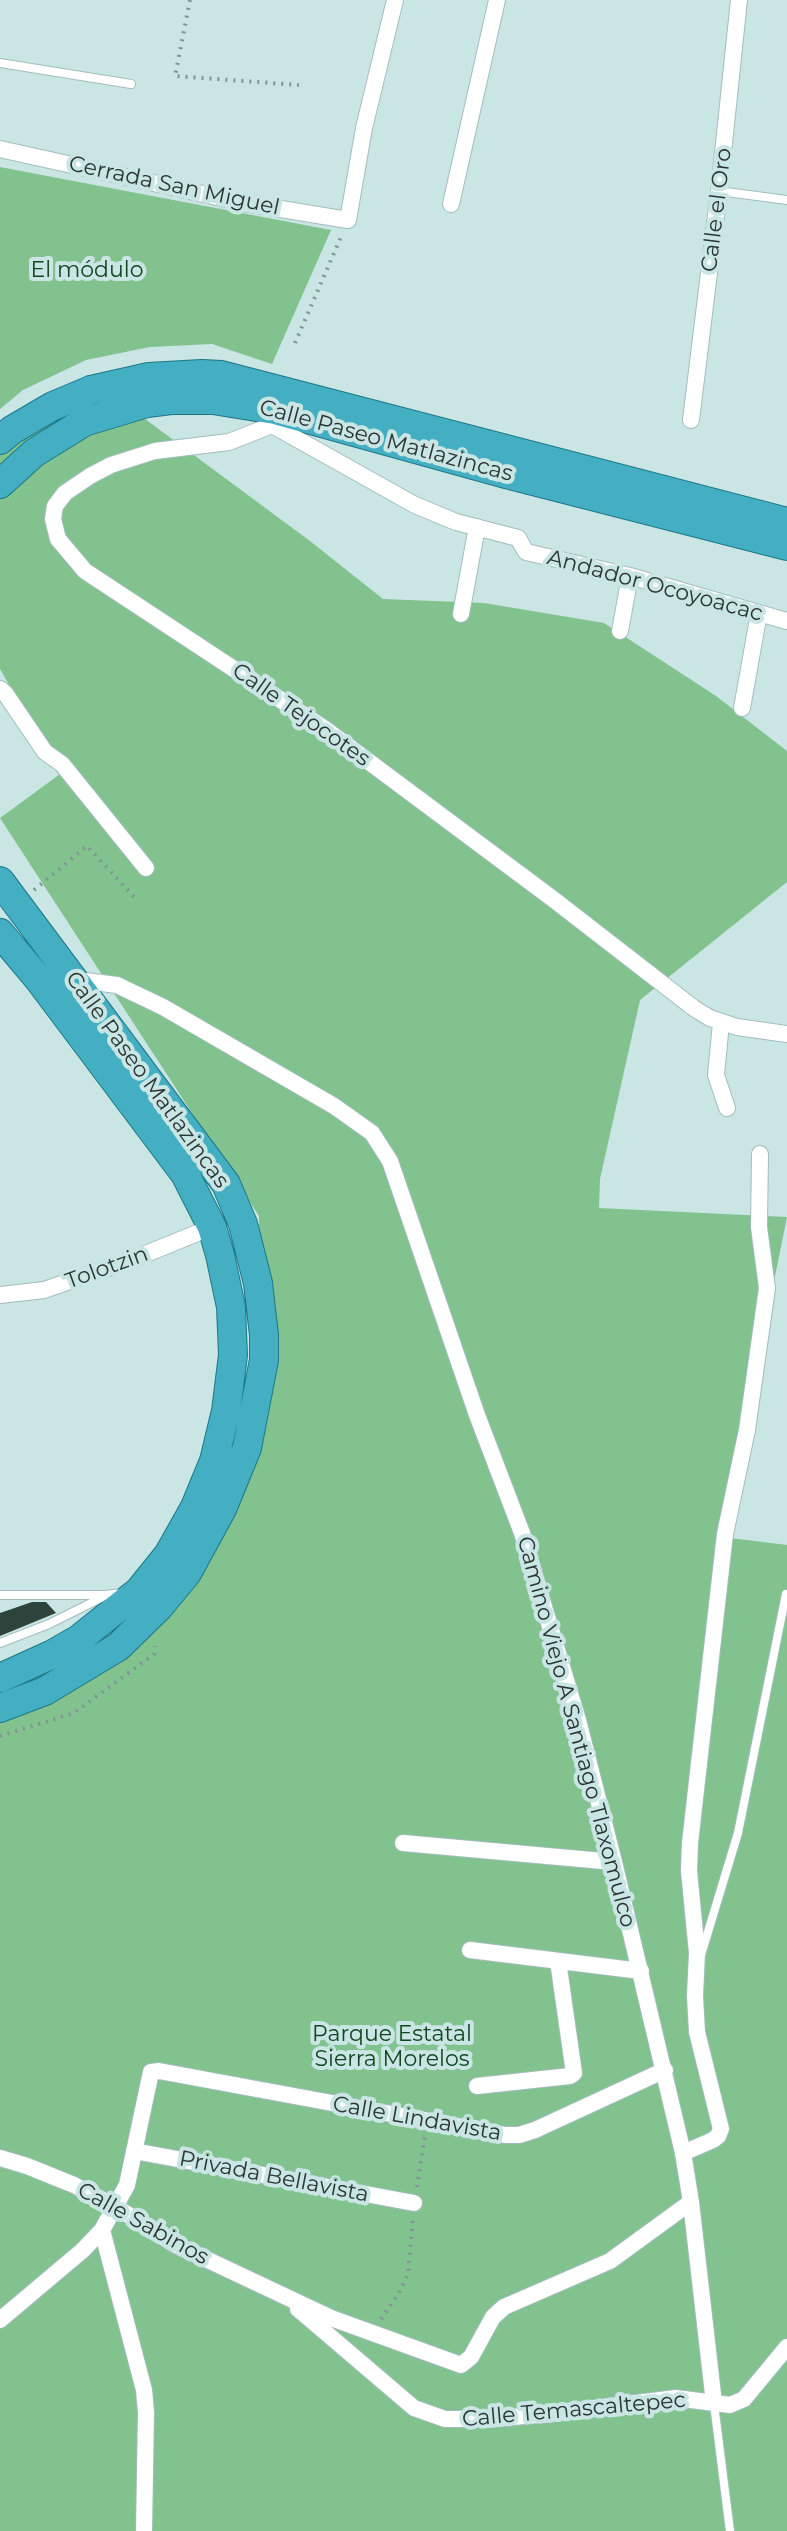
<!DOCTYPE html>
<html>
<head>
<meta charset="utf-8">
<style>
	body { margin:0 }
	canvas { display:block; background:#c9e5e4 }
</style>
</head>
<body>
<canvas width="787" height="2531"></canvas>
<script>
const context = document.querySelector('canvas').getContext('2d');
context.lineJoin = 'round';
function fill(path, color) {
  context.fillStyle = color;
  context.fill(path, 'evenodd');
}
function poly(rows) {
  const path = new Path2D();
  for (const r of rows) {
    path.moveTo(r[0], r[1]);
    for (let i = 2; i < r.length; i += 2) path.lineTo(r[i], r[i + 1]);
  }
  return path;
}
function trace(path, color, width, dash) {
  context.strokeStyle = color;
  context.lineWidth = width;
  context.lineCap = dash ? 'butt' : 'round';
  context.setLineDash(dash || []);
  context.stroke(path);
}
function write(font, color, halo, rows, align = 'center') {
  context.font = font + ' Montserrat,sans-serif';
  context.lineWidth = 8;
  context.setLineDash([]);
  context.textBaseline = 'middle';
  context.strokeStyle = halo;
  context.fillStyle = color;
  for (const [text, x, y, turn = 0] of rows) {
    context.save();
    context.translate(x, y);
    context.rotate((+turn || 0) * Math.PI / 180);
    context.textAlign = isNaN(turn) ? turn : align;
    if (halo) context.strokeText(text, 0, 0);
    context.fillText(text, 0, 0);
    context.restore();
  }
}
fill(poly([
	[0,167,331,230,272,364,212,344,150,347,86,360,23,390,0,409],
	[95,382,310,541,383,599,484,603,604,623,716,696,787,751,787,882,640,1000,600,1179,599,1208,787,1217,722,1537,787,1545,787,2531,0,2531,0,1681,11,1678,125,1621,204,1539,261,1401,259,1216,0,818,60,774,0,669,0,448]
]), '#81c28e');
fill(poly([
	[32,1602,46,1602,56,1613,0,1636,0,1613]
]), '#2e433c');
const service = poly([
	[0,63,131,84],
	[719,191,787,200],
	[0,1595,105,1595,123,1593],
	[0,1643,49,1624,105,1596],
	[701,1955,738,1833,786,1594],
	[714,2404,730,2531]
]);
const minor = poly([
	[0,149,244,203,348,220,364,128,395,0],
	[451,204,497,0],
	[275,410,272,425,229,442,155,451,111,465,90,476,65,493,55,506,53,519,58,539,85,571,325,729,553,899,695,1009,710,1018,737,1027,787,1034],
	[691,420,719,191,739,0],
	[272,425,415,505,456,522,518,538,526,552,630,576,787,621],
	[461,614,477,527],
	[620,631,630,576],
	[0,689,5,693,45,752,62,764,146,868],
	[742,708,759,613],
	[70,979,117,985,163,1007,334,1106,372,1133,390,1161,477,1415,522,1533,578,1720,614,1862,683,2153,691,2202,714,2403],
	[721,1023,716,1075,727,1108],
	[0,1295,44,1290,131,1260,212,1227],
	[403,1843,614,1862],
	[470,1950,641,1971],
	[477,2086,570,2076,574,2073,558,1961],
	[134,2151,414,2203],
	[683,2153,713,2140,718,2136,721,2129,697,2032,695,1996,697,1953,689,1871,690,1843,725,1534,747,1430,767,1288,759,1227,760,1154],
	[0,2158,27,2166,74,2185,116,2207,174,2244,331,2318,461,2365,471,2357,493,2317,504,2307,610,2261,691,2202],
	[298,2309,414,2408,445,2419,488,2419,549,2414,676,2398,730,2405,744,2399,787,2347],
	[0,2320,83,2250,102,2230],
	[144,2531,146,2412,144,2390,102,2230,127,2185,151,2072,159,2071,505,2135,519,2135,535,2130,665,2070]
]);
const trunk = poly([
	[0,440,12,430,53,406,91,390,149,377,202,374,221,375,787,522],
	[0,484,34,453,84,422,147,403,171,400,213,400,275,410,506,474,787,546],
	[0,881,226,1184,243,1224,258,1283,264,1335,264,1360,247,1448,222,1509,187,1573,159,1607,118,1647,45,1691,0,1708],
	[0,933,40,981,185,1174,212,1227,220,1255,231,1307,233,1355,226,1411,214,1461,195,1507,168,1555,139,1591,79,1639,53,1654,0,1678]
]);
trace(service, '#a2bdbc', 10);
trace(minor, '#a2bdbc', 18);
trace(trunk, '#1c7787', 30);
trace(poly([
	[190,0,175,76,299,85],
	[295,343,341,237],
	[34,890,87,846,136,899],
	[0,1736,74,1713,154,1654,155,1646],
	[417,2187,425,2136],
	[381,2319,399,2293,408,2274,413,2219]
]), '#809493', 4, [2, 6]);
trace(service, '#fff', 8);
trace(minor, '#fff', 16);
trace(trunk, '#44afc2', 28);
write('22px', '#2a3534', '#c9e5e4', [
	["Cerrada San Miguel",174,186,12],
	["Calle el Oro",717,210,-83],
	["Calle Paseo Matlazincas",386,441,15],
	["Andador Ocoyoacac",655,586,15],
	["Calle Tejocotes",301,715,35],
	["Calle Paseo Matlazincas",147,1080,54],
	["Tolotzin",107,1268,-20],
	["Camino Viejo A Santiago Tlaxomulco",576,1732,75],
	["Calle Lindavista",417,2119,10],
	["Privada Bellavista",274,2177,11],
	["Calle Sabinos",143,2224,29],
	["Calle Temascaltepec",574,2410,-5]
]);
write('22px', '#124621', '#c9e5e4', [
	["El módulo",87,271],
	["Parque Estatal",392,2035],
	["Sierra Morelos",392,2060]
]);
</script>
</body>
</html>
